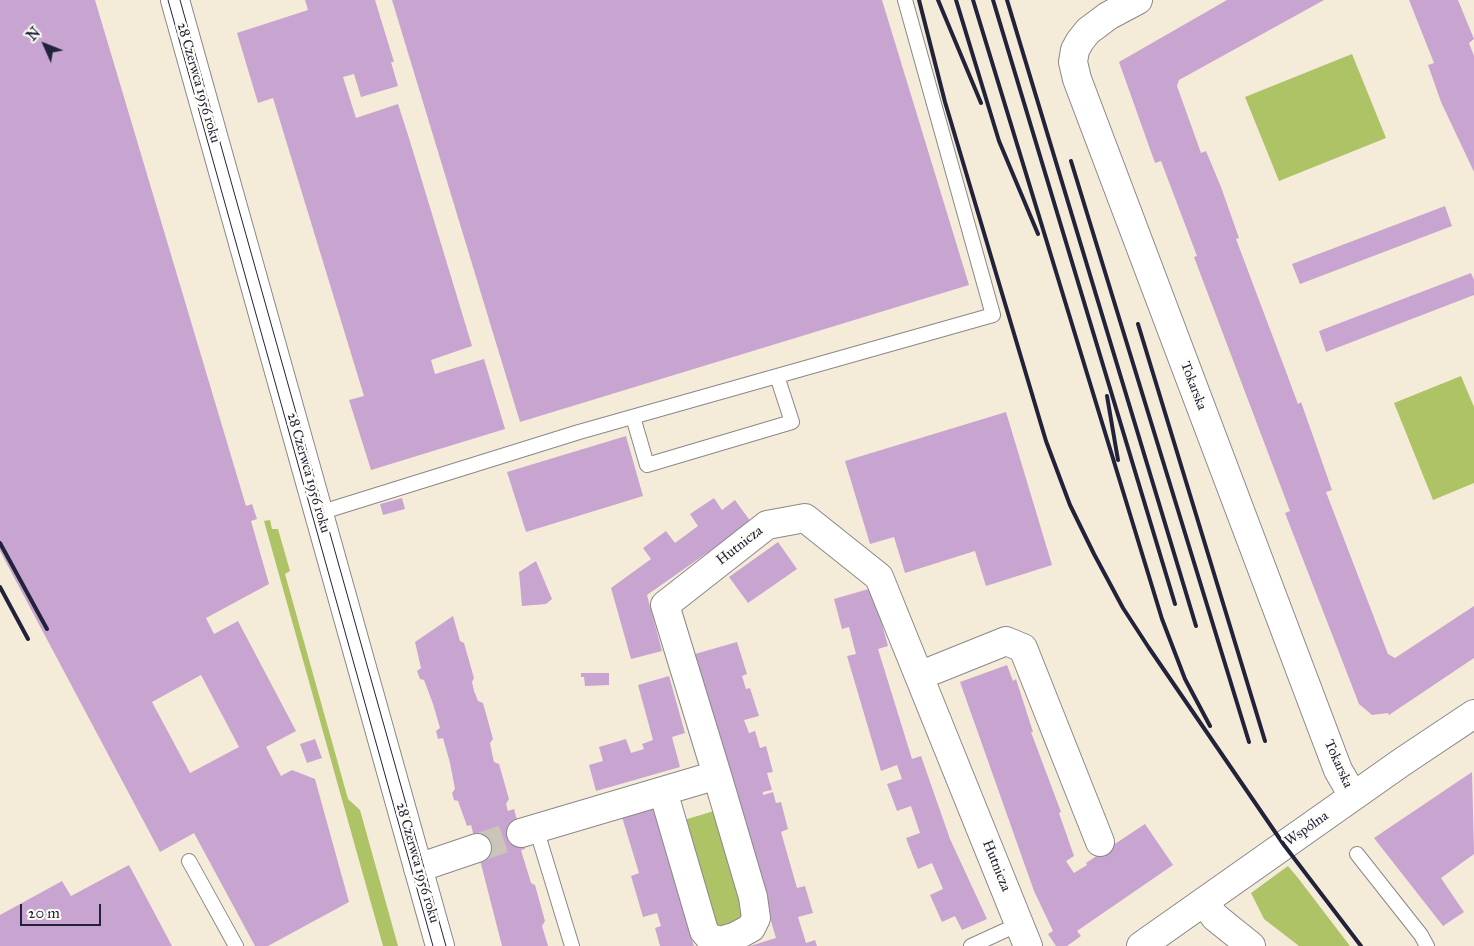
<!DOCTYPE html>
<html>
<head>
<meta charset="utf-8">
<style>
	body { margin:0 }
	#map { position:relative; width:1474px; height:946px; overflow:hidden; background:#f4ecd8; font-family:"IM FELL Great Primer",serif }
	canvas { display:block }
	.north { position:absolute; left:20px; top:20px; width:50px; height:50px; -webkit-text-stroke:4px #fdfcf7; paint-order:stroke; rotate:314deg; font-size:14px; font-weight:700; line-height:20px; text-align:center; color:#22223b }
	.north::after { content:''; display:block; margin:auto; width:18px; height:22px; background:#22223b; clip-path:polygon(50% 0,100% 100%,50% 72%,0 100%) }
	.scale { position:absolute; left:20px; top:904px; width:81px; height:22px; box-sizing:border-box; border:2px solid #22223b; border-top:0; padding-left:6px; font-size:15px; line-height:18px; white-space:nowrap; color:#22223b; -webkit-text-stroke:4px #fdfcf7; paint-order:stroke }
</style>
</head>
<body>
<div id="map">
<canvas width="1474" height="946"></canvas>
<div class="north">N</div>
<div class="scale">20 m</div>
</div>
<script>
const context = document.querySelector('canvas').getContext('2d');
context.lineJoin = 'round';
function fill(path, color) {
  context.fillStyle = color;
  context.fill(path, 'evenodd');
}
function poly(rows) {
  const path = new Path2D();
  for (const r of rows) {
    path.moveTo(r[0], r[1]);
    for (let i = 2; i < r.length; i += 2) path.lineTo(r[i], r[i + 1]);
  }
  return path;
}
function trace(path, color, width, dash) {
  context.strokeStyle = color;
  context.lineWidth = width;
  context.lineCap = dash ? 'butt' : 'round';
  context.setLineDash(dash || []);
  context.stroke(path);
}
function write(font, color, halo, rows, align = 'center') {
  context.font = font + ' "IM FELL Great Primer",serif';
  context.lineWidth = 5;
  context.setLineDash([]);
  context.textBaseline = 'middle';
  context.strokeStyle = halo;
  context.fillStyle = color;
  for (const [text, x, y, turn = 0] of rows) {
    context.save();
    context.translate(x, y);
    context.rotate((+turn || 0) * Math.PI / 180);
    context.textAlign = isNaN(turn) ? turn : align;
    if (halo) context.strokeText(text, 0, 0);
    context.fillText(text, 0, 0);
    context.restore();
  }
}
fill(poly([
	[1352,54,1386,138,1279,181,1245,97],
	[1461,376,1474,407,1474,483,1433,500,1394,403],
	[270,520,272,529,278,529,290,571,285,574,348,799,360,810,398,946,383,946,264,521],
	[714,811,746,920,717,929,684,820],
	[1288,866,1298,878,1350,946,1299,946,1264,919,1251,893]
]), '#aec266');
fill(poly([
	[0,0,95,0,246,506,252,504,257,519,251,521,269,584,206,618,214,634,238,621,296,731,266,747,281,776,292,770,315,779,349,902,268,946,255,946,194,833,160,852,0,551],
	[201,675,239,747,190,773,152,702],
	[305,0,375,0,394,62,391,62,398,86,361,97,354,74,343,77,356,118,398,104,409,138,472,346,431,360,435,374,484,359,505,429,371,470,349,400,364,396,273,98,258,103,237,33,308,10],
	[392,0,882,0,969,285,520,422],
	[1227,0,1324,0,1179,80,1177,86,1201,153,1206,151,1221,187,1239,238,1236,239,1285,369,1298,404,1301,402,1332,490,1326,492,1388,654,1395,658,1474,606,1474,658,1389,715,1388,713,1372,715,1359,704,1285,513,1290,511,1194,257,1197,256,1161,161,1155,163,1119,62],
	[1409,0,1458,0,1474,39,1469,43,1474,56,1474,172,1441,102,1428,65,1434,63],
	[1445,206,1452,226,1300,284,1292,264],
	[1471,273,1474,280,1474,295,1326,352,1319,331],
	[1006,412,1052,565,986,586,975,551,905,573,894,537,870,544,845,461],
	[626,436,643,496,526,532,507,472],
	[402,498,405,509,383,515,380,504],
	[714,498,722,510,735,500,751,522,647,595,662,651,631,659,611,588,651,559,643,548,666,531,675,543,698,526,690,514],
	[778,542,797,569,748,603,729,577],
	[536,561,552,599,546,604,522,606,519,572],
	[872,588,888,646,878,649,912,759,921,756,950,839,987,919,962,930,955,916,942,922,930,895,943,889,932,863,918,869,912,854,906,838,920,833,911,806,897,811,887,784,902,779,897,765,881,771,847,656,856,654,849,627,842,629,834,599],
	[453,616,460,641,464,643,474,678,472,682,474,691,478,701,483,703,493,739,490,743,492,753,494,762,499,764,509,799,506,804,508,811,514,809,525,849,521,850,531,883,535,885,545,921,542,926,548,946,502,946,471,825,467,826,458,801,454,800,452,793,455,789,450,763,443,738,438,739,436,731,440,728,433,704,424,680,420,679,417,671,421,668,415,642],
	[737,642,747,674,742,676,746,689,750,688,759,716,744,720,749,733,755,731,760,748,766,746,773,772,767,773,772,790,763,792,763,795,773,792,776,803,781,802,788,829,781,832,797,888,805,886,813,913,798,917,806,943,815,940,817,946,750,946,776,938,717,742,722,741,695,654],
	[1007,665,1013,681,1016,679,1033,732,1031,732,1061,812,1059,813,1074,856,1066,861,1074,873,1087,865,1086,863,1145,824,1173,865,1077,931,1081,936,1067,946,1056,946,1048,934,1053,931,1034,891,960,682],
	[581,673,609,673,609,685,585,686,584,677,581,677],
	[669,676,685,733,672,737,680,767,596,791,589,765,603,761,599,747,626,739,631,753,644,749,642,744,653,740,638,685],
	[315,739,322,758,307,763,300,744],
	[1472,772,1474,854,1441,878,1464,912,1443,926,1374,838],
	[655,808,663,837,694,946,660,946,655,928,661,926,657,913,643,917,631,876,639,873,622,817],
	[129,865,172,946,0,946,0,915,62,881,71,896]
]), '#c8a5d0');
trace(poly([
	[477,848,521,833]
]), '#cac4b9', 28, [28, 14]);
const lane = poly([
	[633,417,647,465,792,422,777,376],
	[319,513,579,432,993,315,905,0],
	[536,828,572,946],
	[1357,854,1421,935,1427,946],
	[189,861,236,946],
	[971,946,1019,924]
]);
const street = poly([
	[1138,0,1108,16,1088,31,1080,41,1075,50,1073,62,1077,79,1338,770,1353,796],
	[919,676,1006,641,1023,648,1100,842],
	[663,791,704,931,710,938,720,941,734,937,751,928,756,918,753,897,717,775],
	[521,833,717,775,665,605,767,525,805,518,879,577,1028,946],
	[418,868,477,848],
	[1204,902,1215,917,1251,946],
	[1141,946,1402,762,1474,714]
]);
const secondary = poly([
	[175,0,440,946]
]);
trace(lane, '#8b878a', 16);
trace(street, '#8b878a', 30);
trace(secondary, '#8b878a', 30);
trace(lane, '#fff', 14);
trace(street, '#fff', 28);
trace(secondary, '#fff', 28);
trace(poly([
	[168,0,433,946],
	[180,0,446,946]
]), '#22223b', 1);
trace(poly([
	[919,0,945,102,1046,441,1070,505,1094,554,1123,608,1149,648,1284,845,1361,946],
	[938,0,981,103],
	[956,0,999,141,1038,234],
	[973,0,1162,619,1185,679,1210,726],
	[993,0,1175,604],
	[1007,0,1196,626],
	[1071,161,1249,742],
	[1138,324,1265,741],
	[1107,396,1118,460],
	[0,543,47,629],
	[0,587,28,639]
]), '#22223b', 4);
write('14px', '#22223b', '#fdfcf7', [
	["28 Czerwca 1956 roku",198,83,74],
	["Tokarska",1193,386,69],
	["28 Czerwca 1956 roku",308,473,74],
	["Hutnicza",740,546,-38],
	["Tokarska",1338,764,66],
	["Wspólna",1307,829,-35],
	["28 Czerwca 1956 roku",417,863,74],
	["Hutnicza",996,866,68]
]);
</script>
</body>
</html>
